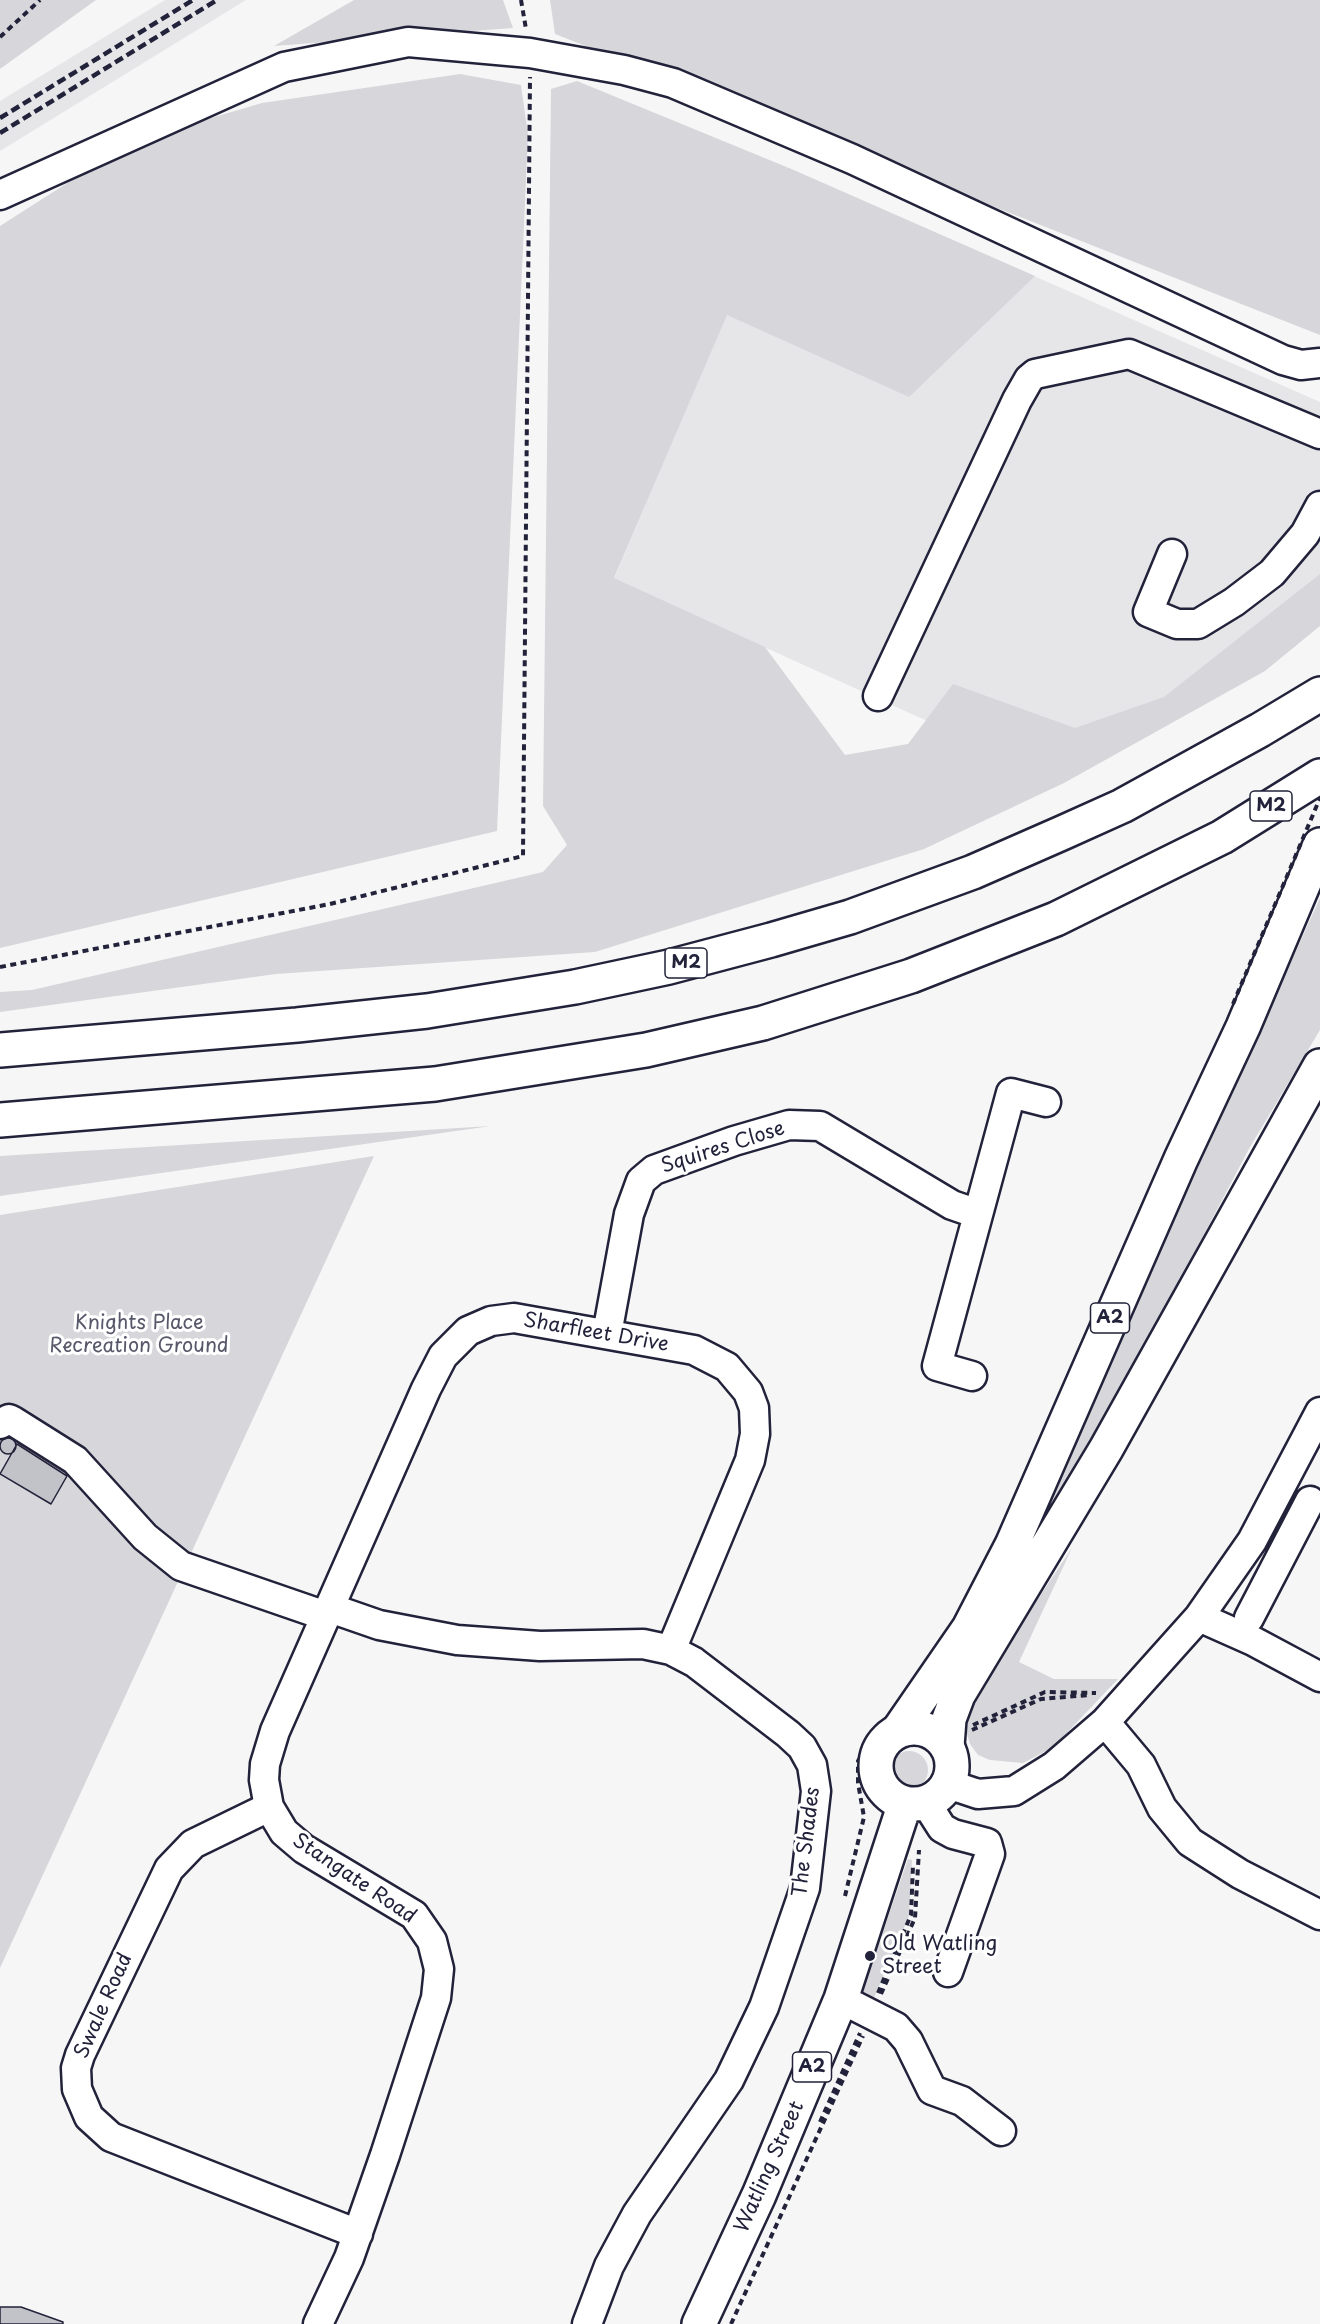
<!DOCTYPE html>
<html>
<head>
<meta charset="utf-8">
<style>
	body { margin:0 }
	canvas { display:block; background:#f6f6f7 }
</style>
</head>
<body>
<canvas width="1320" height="2324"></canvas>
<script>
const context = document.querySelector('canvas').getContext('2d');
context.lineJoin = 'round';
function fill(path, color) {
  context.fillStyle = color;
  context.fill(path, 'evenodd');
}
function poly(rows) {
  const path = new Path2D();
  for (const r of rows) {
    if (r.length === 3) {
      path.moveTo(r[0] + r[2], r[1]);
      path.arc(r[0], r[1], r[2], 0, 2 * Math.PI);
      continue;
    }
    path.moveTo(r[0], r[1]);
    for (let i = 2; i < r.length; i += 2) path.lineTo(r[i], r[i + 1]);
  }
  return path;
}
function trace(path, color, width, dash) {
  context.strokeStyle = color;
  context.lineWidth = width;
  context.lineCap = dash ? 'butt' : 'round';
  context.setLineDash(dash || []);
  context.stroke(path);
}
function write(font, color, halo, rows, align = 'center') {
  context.font = font + ' "Playpen Sans",sans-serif';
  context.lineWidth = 6;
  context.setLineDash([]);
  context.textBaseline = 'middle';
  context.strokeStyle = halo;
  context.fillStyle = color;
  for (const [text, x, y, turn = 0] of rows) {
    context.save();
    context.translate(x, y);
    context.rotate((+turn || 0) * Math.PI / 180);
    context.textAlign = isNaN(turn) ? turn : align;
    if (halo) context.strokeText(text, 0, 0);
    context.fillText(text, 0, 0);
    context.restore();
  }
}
fill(poly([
	[165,0,246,0,0,151,0,101],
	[789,168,1320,402,1320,596,1064,783,614,579]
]), '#e6e6e9');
fill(poly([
	[0,0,96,0,0,69],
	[354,0,503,0,513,28,274,46],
	[550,0,1320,0,1320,335,555,34],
	[460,74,521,85,528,135,497,831,0,948,0,226,133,141,262,103],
	[577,81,789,168,1035,276,909,397,727,315,614,578,765,647,845,755,908,744,953,684,1075,728,1164,697,1320,574,1320,626,1265,671,1064,783,924,849,595,952,276,974,0,1012,0,992,32,990,543,872,567,845,543,806,551,89],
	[1320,898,1320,1030,1250,1147,1133,1369,1006,1591],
	[491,1126,0,1196,0,1156],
	[374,1156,0,1968,0,1215],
	[1072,1548,1019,1662,1054,1679,1118,1679,1058,1742,1046,1751,1023,1763,990,1760,978,1755,970,1744,965,1727,974,1694],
	[909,1770,19],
	[908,1859,912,1860,909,1916,871,2005,861,1996]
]), '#d7d7db');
const building = poly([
	[8,1446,8],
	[17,1444,67,1476,51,1504,0,1474,17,1444],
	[0,2307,21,2307,63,2322,63,2324,0,2324,0,2307]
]);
fill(building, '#c2c2c9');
trace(building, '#22223b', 1.5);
const minor = poly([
	[0,195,284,67,408,42,530,53,624,70,673,83,852,159,1283,360,1301,365,1320,363],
	[1172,554,1148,612,1177,624,1198,624,1234,602,1272,573,1305,534,1320,506],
	[878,696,1017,400,1029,379,1035,374,1129,354,1320,434],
	[607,1334,629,1214,641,1181,654,1170,734,1141,789,1125,820,1126,952,1205,978,1214],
	[972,1376,937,1366,1011,1093,1046,1102],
	[0,1424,9,1419,13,1421,75,1460,145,1537,181,1566,326,1616],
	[330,1608,379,1625,457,1640,540,1646,643,1644,671,1650,694,1662,788,1734,802,1747,812,1765,816,1791,805,1888,764,2007,729,2080,637,2214,609,2266,587,2324],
	[1199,1617,1253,1641,1320,1677],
	[1249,1618,1310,1501],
	[1105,1722,1141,1765,1162,1808,1190,1842,1240,1874,1320,1915],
	[948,1784,978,1794,1014,1791,1054,1766,1105,1722,1199,1617,1252,1541,1320,1412],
	[926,1803,942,1828,953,1834,987,1843,990,1854,948,1972],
	[269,1807,193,1844,169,1869,80,2055,76,2068,77,2089,89,2117,111,2137,358,2234],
	[841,1999,896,2027,908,2041,932,2090,962,2101,1001,2131],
	[318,2324,349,2258,385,2155,436,1998,439,1969,432,1941,414,1915,304,1849,284,1832,269,1807,264,1780,265,1764,275,1731,426,1389,443,1356,468,1331,491,1321,514,1318,694,1350,727,1367,748,1392,754,1408,755,1434,750,1460,671,1650]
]);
const major = poly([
	[914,1766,38],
	[699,2324,759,2195,841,1999,905,1803]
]);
const highway = poly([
	[0,1050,297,1025,427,1011,575,987,669,967,771,940,850,917,973,872,1062,833,1122,806,1260,730,1320,694],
	[0,1120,435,1084,646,1050,763,1023,911,976,1056,919,1222,837,1320,776],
	[898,1731,969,1628,1012,1545,1181,1159,1243,1027,1320,845],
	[947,1746,949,1719,958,1695,1106,1449,1320,1066]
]);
trace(minor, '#22223b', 33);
trace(major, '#22223b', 38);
trace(highway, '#22223b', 38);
trace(poly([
	[521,0,526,29],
	[0,37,40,0],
	[0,967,330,904,523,856,530,77],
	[973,1725,1045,1692,1096,1693],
	[972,1730,1041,1699,1089,1695],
	[845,1896,864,1817,858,1783,858,1761,872,1737],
	[878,1993,911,1915,913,1866],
	[881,1994,915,1918,919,1850],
	[820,2122,860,2033],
	[731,2324,863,2036]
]), '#22223b', 4, [6, 4.5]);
trace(minor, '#fff', 28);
trace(major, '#fff', 33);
trace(highway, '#fff', 33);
trace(poly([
	[0,118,193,0],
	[0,133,217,0]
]), '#22223b', 4.5, [9, 4.5]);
trace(poly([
	[1233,1004,1320,798]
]), '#22223b', 4, [6, 4.5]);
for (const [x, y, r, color] of [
	[870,1956,6,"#22223b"]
]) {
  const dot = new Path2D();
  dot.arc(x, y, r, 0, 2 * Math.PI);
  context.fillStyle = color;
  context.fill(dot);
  trace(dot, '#fff', 2);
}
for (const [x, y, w] of [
	[1271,806,42],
	[686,963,42],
	[1110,1318,39],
	[812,2067,39]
]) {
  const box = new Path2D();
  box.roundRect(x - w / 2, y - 15, w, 30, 4.5);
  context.fillStyle = '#fff';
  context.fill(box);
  trace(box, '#22223b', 1.5);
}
write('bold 18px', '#22223b', null, [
	["M2",1271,806],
	["M2",686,963],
	["A2",1110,1318],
	["A2",812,2067]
]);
write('20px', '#22223b', '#fff', [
	["Squires Close",723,1148,-18],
	["Sharfleet Drive",596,1333,10],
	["The Shades",807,1842,-83],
	["Stangate Road",354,1879,34],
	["Swale Road",104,2006,-66],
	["Watling Street",770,2167,-66]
]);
write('20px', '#58586b', '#fff', [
	["Knights Place",139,1323],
	["Recreation Ground",139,1346]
]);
write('20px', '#22223b', '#fff', [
	["Old Watling",882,1944],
	["Street",882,1967]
], 'left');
</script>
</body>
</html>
